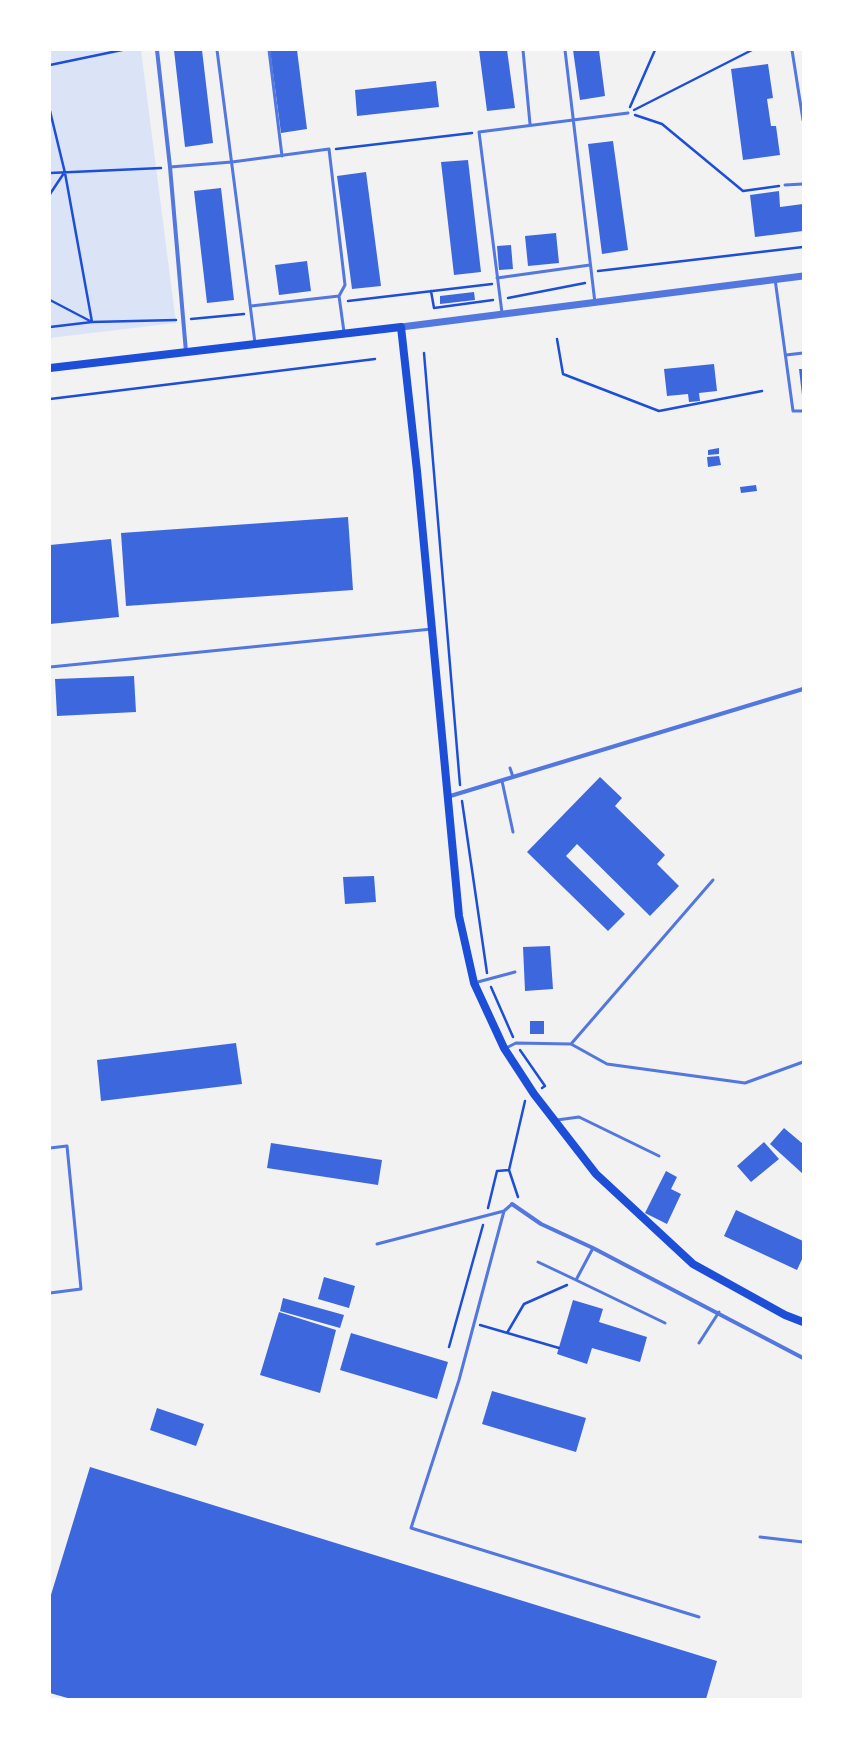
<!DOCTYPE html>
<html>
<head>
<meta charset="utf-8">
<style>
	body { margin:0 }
	#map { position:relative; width:853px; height:1749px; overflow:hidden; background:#f2f2f2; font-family:Manrope,sans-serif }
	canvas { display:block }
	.frame { position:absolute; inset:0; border:51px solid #fff; pointer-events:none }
</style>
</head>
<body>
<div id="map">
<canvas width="853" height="1749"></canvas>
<div class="frame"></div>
</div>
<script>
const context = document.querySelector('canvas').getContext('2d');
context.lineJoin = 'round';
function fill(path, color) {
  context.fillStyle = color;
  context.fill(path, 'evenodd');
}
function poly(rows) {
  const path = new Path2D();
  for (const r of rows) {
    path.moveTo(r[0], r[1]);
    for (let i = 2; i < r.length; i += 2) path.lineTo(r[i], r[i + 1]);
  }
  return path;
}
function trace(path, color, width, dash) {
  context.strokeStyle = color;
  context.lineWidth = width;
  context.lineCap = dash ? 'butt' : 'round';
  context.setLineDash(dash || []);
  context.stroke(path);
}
fill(poly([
	[50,50,141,50,176,323,50,338]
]), '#dbe4f7');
fill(poly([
	[174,50,202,50,213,143,185,147],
	[270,50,297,50,307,129,281,133],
	[479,50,507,50,515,108,487,111],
	[573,50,599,50,605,96,580,100],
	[768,64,773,98,767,99,771,126,776,126,780,155,743,160,731,69],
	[436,81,439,107,357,116,355,90],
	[613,141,628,250,602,254,588,144],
	[468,160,481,272,454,275,441,162],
	[366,172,381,286,352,289,337,176],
	[221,188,234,300,207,303,194,191],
	[779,191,780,207,803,204,803,231,755,237,750,195],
	[556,233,559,263,528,266,525,236],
	[511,245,513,269,499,270,497,246],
	[307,261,311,291,279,295,275,265],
	[474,292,475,300,440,304,440,296],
	[714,364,717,391,699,393,700,401,689,402,688,394,667,396,664,369],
	[799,369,803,369,803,394,802,395],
	[719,448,719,454,708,455,708,450],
	[719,456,721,465,708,467,707,457],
	[756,485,757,491,741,493,740,487],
	[348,517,353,590,126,606,121,533],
	[111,539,119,617,50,624,50,545],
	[134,676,136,712,57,716,55,679],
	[600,777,622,798,615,806,665,855,657,864,679,886,650,916,577,844,566,856,625,914,608,931,527,852],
	[374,876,376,902,345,904,343,877],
	[550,946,553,989,525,991,523,947],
	[530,1021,544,1021,544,1034,530,1034],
	[236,1043,242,1084,101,1101,97,1060],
	[784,1128,803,1144,803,1174,770,1144],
	[764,1142,779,1159,751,1182,737,1166],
	[271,1143,382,1160,378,1185,267,1168],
	[666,1171,677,1177,671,1189,681,1194,667,1224,645,1213],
	[736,1210,803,1241,803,1257,797,1270,724,1236],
	[324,1277,355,1286,349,1308,318,1299],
	[283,1298,344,1315,340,1328,280,1311],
	[573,1300,603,1309,599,1322,647,1337,640,1362,592,1348,587,1364,557,1354],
	[279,1312,336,1330,320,1393,260,1375],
	[351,1333,448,1362,437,1399,340,1370],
	[492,1391,586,1418,576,1452,482,1424],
	[157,1408,204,1424,196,1446,150,1430],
	[90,1467,717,1661,706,1699,71,1699,50,1693,50,1598]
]), '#3d67dc');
trace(poly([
	[50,65,122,50],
	[630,107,655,50],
	[634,110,752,50],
	[50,111,65,173,92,322,50,327],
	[635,115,662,124,743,191,779,186],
	[336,149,472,133],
	[50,173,161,168],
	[50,194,64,173],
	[598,271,803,247],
	[431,291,434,308,493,300],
	[508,298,585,283],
	[50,300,92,322,176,320],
	[348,301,492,284],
	[191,319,244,314],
	[557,339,563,374,659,411,762,391],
	[424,353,460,785],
	[50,399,375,359],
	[462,801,487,973],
	[491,987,513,1037],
	[520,1050,545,1086,542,1088],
	[518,1197,509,1170,525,1101],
	[488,1208,497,1171,509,1170],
	[480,1325,559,1348],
	[507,1333,524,1304,567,1285],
	[449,1347,483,1225]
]), '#1d4ed8', 2.5);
trace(poly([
	[217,50,255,343],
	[269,50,282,156],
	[523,50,530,124],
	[565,50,595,303],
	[792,50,803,120],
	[170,167,232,162,329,149,345,285,339,296,344,332],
	[785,185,803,184],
	[497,278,590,265],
	[775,279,793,411,803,411],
	[251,306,339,296],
	[502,313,479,132,628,113],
	[786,355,803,353],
	[50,667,432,629],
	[510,768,513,777],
	[502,781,513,832],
	[474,983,515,972],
	[571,1044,713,880],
	[506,1048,516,1043,571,1044,607,1064,745,1083,803,1062],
	[557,1120,579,1117,659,1156],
	[50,1148,67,1146,81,1289,50,1293],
	[504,1211,459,1380,411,1528,699,1617],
	[377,1244,504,1211,512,1204],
	[538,1262,576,1280,593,1248],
	[576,1280,665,1323],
	[699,1343,719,1312],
	[760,1537,803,1542]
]), '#5277de', 3);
trace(poly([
	[157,50,170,167,186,352],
	[447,797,803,689],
	[512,1204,541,1224,593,1248,803,1358]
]), '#5277de', 4);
trace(poly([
	[401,327,803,276]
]), '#5277de', 7);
trace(poly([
	[50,368,401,327,417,471,459,916,474,983,504,1048,534,1094,596,1174,693,1264,785,1315,803,1322]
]), '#1d4ed8', 8);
</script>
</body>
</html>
